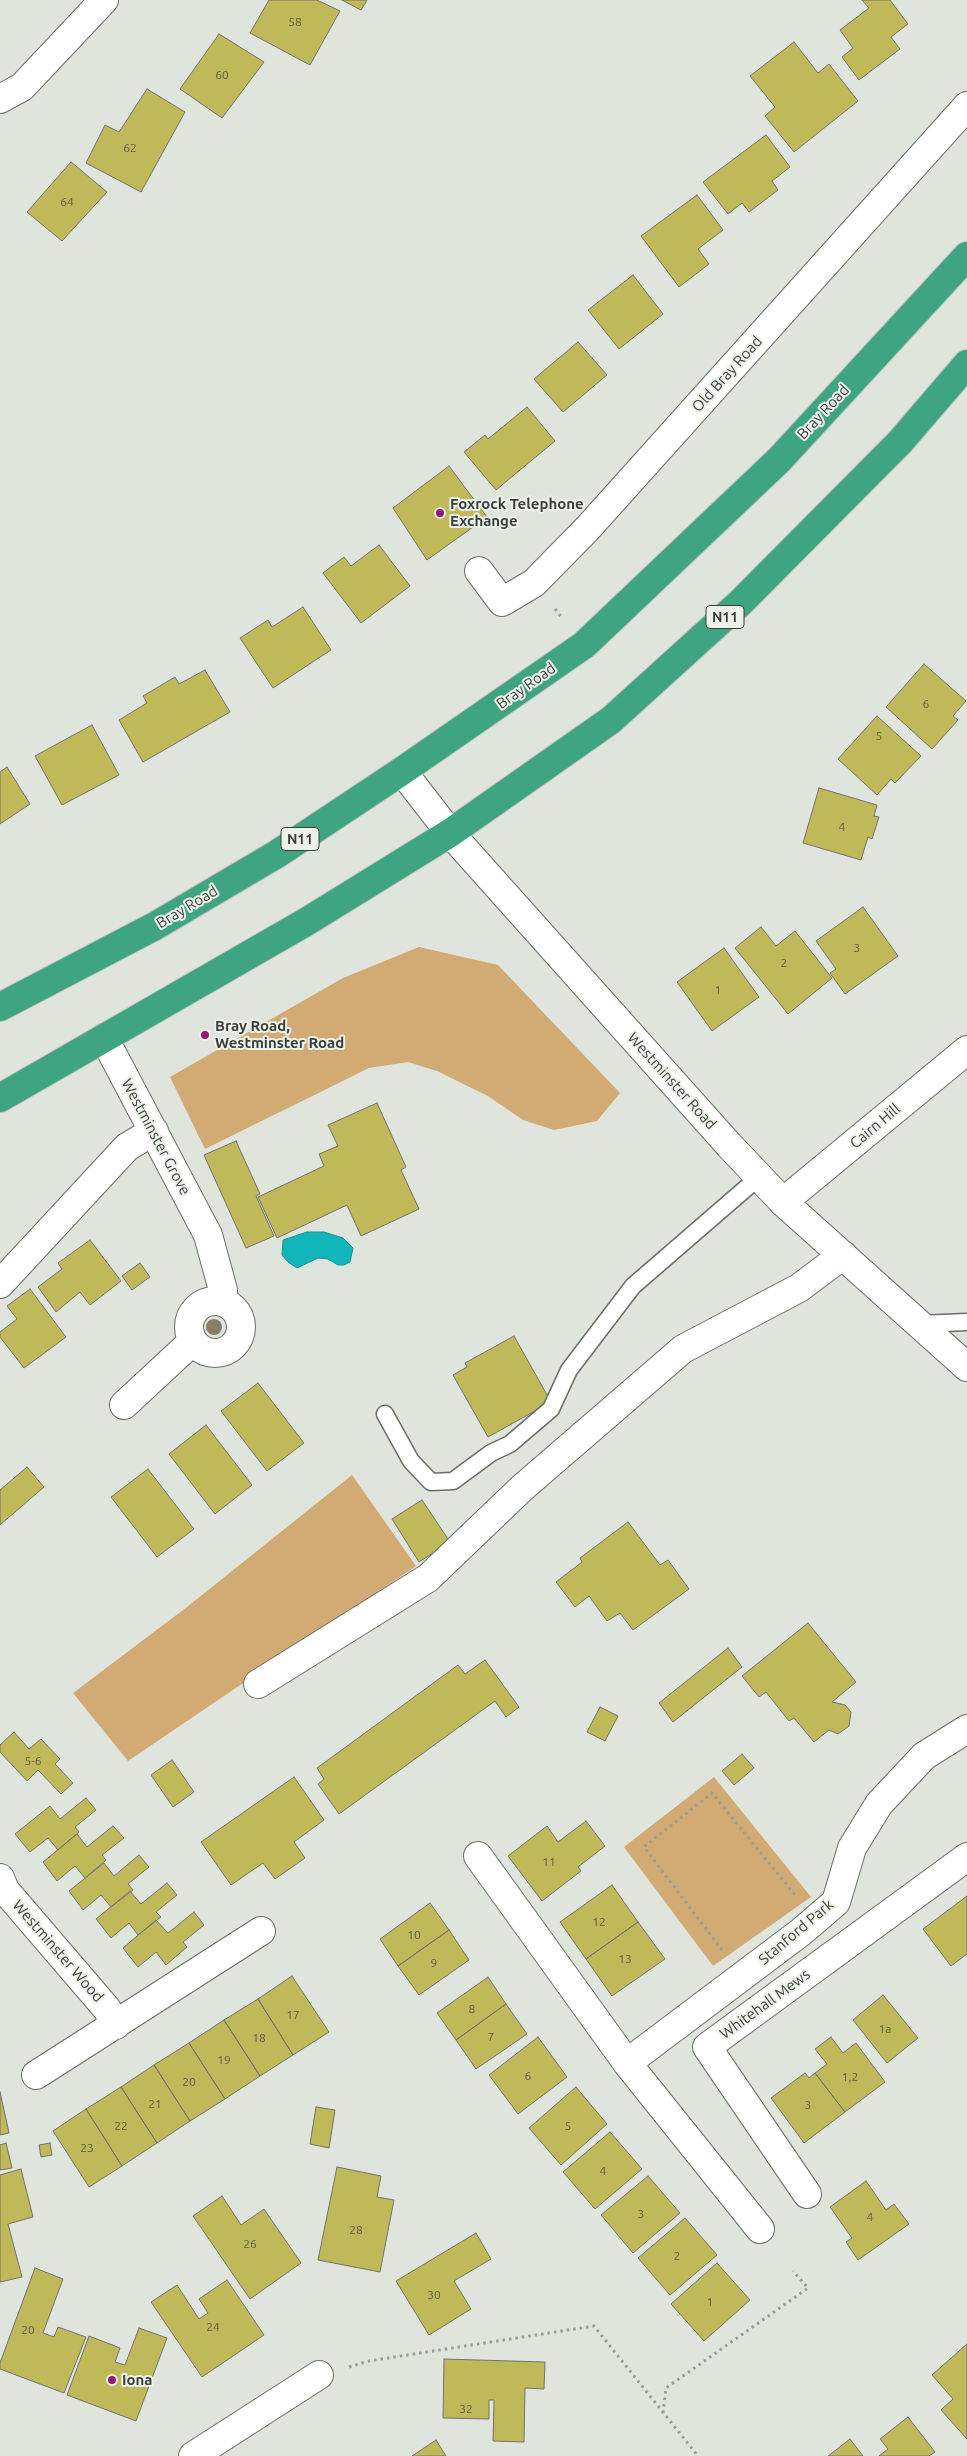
<!DOCTYPE html>
<html>
<head>
<meta charset="utf-8">
<style>
	body { margin:0 }
	canvas { display:block; background:#dfe5dd }
</style>
</head>
<body>
<canvas width="967" height="2456"></canvas>
<script>
const context = document.querySelector('canvas').getContext('2d');
context.lineJoin = 'round';
function fill(path, color) {
  context.fillStyle = color;
  context.fill(path, 'evenodd');
}
function poly(rows) {
  const path = new Path2D();
  for (const r of rows) {
    if (r.length === 3) {
      path.moveTo(r[0] + r[2], r[1]);
      path.arc(r[0], r[1], r[2], 0, 2 * Math.PI);
      continue;
    }
    path.moveTo(r[0], r[1]);
    for (let i = 2; i < r.length; i += 2) path.lineTo(r[i], r[i + 1]);
  }
  return path;
}
function trace(path, color, width, dash) {
  context.strokeStyle = color;
  context.lineWidth = width;
  context.lineCap = dash ? 'butt' : 'round';
  context.setLineDash(dash || []);
  context.stroke(path);
}
function write(font, color, halo, rows, align = 'center') {
  context.font = font + ' Ubuntu,sans-serif';
  context.lineWidth = 4;
  context.setLineDash([]);
  context.textBaseline = 'middle';
  context.strokeStyle = halo;
  context.fillStyle = color;
  for (const [text, x, y, turn = 0] of rows) {
    context.save();
    context.translate(x, y);
    context.rotate((+turn || 0) * Math.PI / 180);
    context.textAlign = isNaN(turn) ? turn : align;
    if (halo) context.strokeText(text, 0, 0);
    context.fillText(text, 0, 0);
    context.restore();
  }
}
fill(poly([
	[419,947,498,965,620,1093,597,1121,554,1130,523,1120,488,1096,437,1071,408,1062,369,1068,205,1149,170,1077,343,978],
	[352,1475,416,1566,128,1761,73,1693,187,1607],
	[714,1777,811,1897,713,1966,624,1847]
]), '#d2aa73');
const water = poly([
	[307,1232,324,1232,343,1238,353,1248,350,1262,344,1265,338,1265,328,1259,318,1258,297,1268,288,1262,282,1255,283,1240,307,1232]
]);
fill(water, '#10b6ba');
trace(water, '#1d9294', 1);
const building = poly([
	[269,0,317,0,340,11,310,65,250,33,269,0],
	[342,0,367,0,361,10,342,0],
	[862,0,890,0,908,24,891,37,900,49,859,80,842,57,853,48,840,30,869,8,862,0],
	[219,34,264,62,222,118,180,89,219,34],
	[794,42,818,73,829,64,858,101,794,152,765,116,775,107,750,76,794,42],
	[147,89,185,112,141,192,86,163,105,125,119,132,147,89],
	[766,135,790,167,772,181,778,190,749,212,742,203,728,214,703,182,766,135],
	[71,162,107,192,62,241,27,212,71,162],
	[697,195,723,230,698,249,709,264,679,287,641,236,697,195],
	[633,275,663,314,619,349,588,310,633,275],
	[578,342,607,375,563,412,534,379,578,342],
	[527,407,555,441,496,490,464,452,485,435,488,439,527,407],
	[449,466,487,517,427,560,393,508,449,466],
	[379,545,410,586,361,623,323,573,344,557,351,566,379,545],
	[303,607,331,650,273,688,240,638,268,620,272,627,303,607],
	[924,664,966,701,953,716,958,720,932,749,886,707,924,664],
	[205,670,230,712,143,762,119,720,147,703,143,696,175,677,179,684,205,670],
	[877,716,921,756,895,783,891,779,877,795,838,759,877,716],
	[92,725,119,775,62,805,35,756,92,725],
	[7,767,30,804,0,824,0,772,7,767],
	[819,788,877,805,874,816,879,817,872,839,868,837,861,860,803,843,819,788],
	[863,907,898,956,845,994,830,973,836,969,816,941,863,907],
	[761,927,776,946,795,931,832,978,788,1014,735,948,761,927],
	[724,948,759,997,712,1031,677,982,724,948],
	[377,1103,406,1167,401,1170,419,1209,361,1236,347,1205,277,1238,258,1197,324,1166,319,1154,338,1146,328,1125,377,1103],
	[236,1141,260,1194,256,1196,274,1236,246,1248,204,1155,236,1141],
	[90,1240,121,1281,90,1305,80,1292,56,1312,38,1287,62,1269,58,1263,90,1240],
	[140,1263,150,1277,132,1290,122,1276,140,1263],
	[30,1289,66,1337,24,1368,0,1337,0,1332,17,1319,7,1306,30,1289],
	[514,1336,551,1402,488,1437,453,1375,467,1367,465,1363,514,1336],
	[258,1383,304,1443,267,1471,221,1411,258,1383],
	[206,1425,252,1485,215,1514,169,1454,206,1425],
	[27,1467,44,1487,0,1525,0,1490,27,1467],
	[148,1469,194,1529,157,1557,111,1497,148,1469],
	[422,1500,450,1542,419,1562,392,1519,422,1500],
	[628,1522,660,1565,668,1560,689,1589,633,1630,620,1613,607,1621,589,1596,575,1607,556,1582,582,1562,580,1558,628,1522],
	[808,1623,856,1682,832,1702,845,1705,851,1712,849,1726,838,1734,829,1730,814,1742,794,1718,789,1721,766,1692,759,1697,742,1676,808,1623],
	[728,1648,742,1667,673,1722,659,1703,728,1648],
	[485,1660,519,1707,506,1717,495,1701,339,1814,318,1784,324,1779,317,1768,458,1665,465,1674,485,1660],
	[600,1707,618,1716,605,1741,587,1732,600,1707],
	[14,1732,29,1749,41,1739,60,1759,55,1764,73,1783,61,1794,38,1770,27,1781,0,1752,0,1745,14,1732],
	[742,1754,754,1768,734,1785,722,1771,742,1754],
	[172,1760,194,1792,173,1807,151,1775,172,1760],
	[294,1777,324,1820,294,1842,305,1858,275,1879,263,1863,231,1885,201,1842,294,1777],
	[86,1798,96,1810,75,1827,79,1832,58,1850,48,1838,30,1852,15,1834,50,1806,60,1819,86,1798],
	[586,1821,605,1846,578,1867,581,1871,542,1901,508,1856,547,1826,558,1842,586,1821],
	[113,1826,124,1838,102,1855,106,1860,85,1878,75,1866,57,1881,43,1862,77,1834,87,1847,113,1826],
	[139,1855,149,1867,128,1884,133,1890,111,1907,101,1895,83,1910,69,1891,104,1863,114,1876,139,1855],
	[167,1883,177,1895,156,1912,161,1917,138,1935,129,1923,111,1938,96,1919,130,1891,141,1904,167,1883],
	[612,1885,638,1922,586,1959,560,1922,612,1885],
	[967,1896,967,1954,951,1966,923,1929,967,1896],
	[430,1903,449,1930,398,1966,380,1939,430,1903],
	[194,1912,204,1925,183,1942,187,1947,166,1965,156,1952,138,1967,123,1948,156,1920,168,1933,194,1912],
	[638,1922,665,1959,612,1996,586,1959,638,1922],
	[449,1930,469,1960,419,1995,398,1966,449,1930],
	[292,1976,329,2032,293,2055,258,1999,292,1976],
	[488,1977,506,2004,456,2040,437,2013,488,1977],
	[883,1995,918,2038,887,2063,853,2020,883,1995],
	[258,1999,293,2055,260,2076,224,2020,258,1999],
	[506,2004,527,2034,476,2069,456,2040,506,2004],
	[224,2020,260,2076,225,2099,189,2043,224,2020],
	[538,2037,567,2077,518,2114,489,2075,538,2037],
	[831,2037,843,2053,856,2043,885,2082,845,2112,815,2073,827,2064,815,2049,831,2037],
	[189,2043,225,2099,190,2121,154,2065,189,2043],
	[154,2065,190,2121,157,2143,121,2087,154,2065],
	[805,2073,809,2078,815,2073,845,2112,804,2143,771,2098,805,2073],
	[121,2087,157,2143,122,2166,86,2109,121,2087],
	[576,2087,607,2124,561,2165,529,2128,576,2087],
	[0,2092,9,2133,0,2135,0,2092],
	[316,2107,335,2110,329,2148,310,2144,316,2107],
	[86,2109,122,2166,89,2187,53,2131,86,2109],
	[610,2132,642,2169,595,2209,563,2172,610,2132],
	[6,2143,12,2168,0,2170,0,2145,6,2143],
	[50,2143,52,2155,41,2157,39,2145,50,2143],
	[337,2167,381,2176,377,2197,394,2200,380,2272,318,2260,337,2167],
	[21,2169,33,2217,8,2224,22,2277,0,2282,0,2175,21,2169],
	[648,2176,680,2213,633,2253,601,2215,648,2176],
	[866,2181,886,2210,894,2204,909,2224,858,2260,846,2242,852,2238,830,2207,866,2181],
	[222,2196,241,2225,264,2209,301,2263,250,2299,193,2216,222,2196],
	[685,2218,717,2255,670,2295,638,2258,685,2218],
	[476,2233,491,2259,454,2281,471,2309,429,2335,396,2281,476,2233],
	[717,2263,750,2300,704,2341,671,2304,717,2263],
	[35,2268,63,2279,43,2333,54,2337,58,2327,86,2337,64,2393,0,2369,0,2363,35,2268],
	[227,2280,264,2335,202,2377,151,2302,177,2285,199,2319,208,2313,199,2299,227,2280],
	[139,2328,167,2338,136,2421,67,2395,89,2336,120,2348,115,2362,125,2365,139,2328],
	[967,2344,967,2439,941,2410,953,2399,932,2375,967,2344],
	[444,2359,545,2362,544,2389,525,2388,524,2442,493,2441,494,2400,489,2400,489,2419,443,2418,444,2359],
	[908,2417,935,2452,929,2456,879,2456,888,2449,880,2439,908,2417],
	[850,2439,863,2456,828,2456,850,2439],
	[436,2440,446,2456,412,2456,436,2440]
]);
fill(building, '#bfb95a');
trace(building, '#73736b', 1);
const lane = poly([
	[919,1324,967,1322],
	[385,1414,411,1461,431,1482,453,1481,491,1453,510,1444,551,1409,569,1370,633,1286,759,1177]
]);
const street = poly([
	[0,99,22,87,104,0],
	[479,571,502,602,534,583,587,529,967,106],
	[104,1038,208,1235,223,1290,222,1302],
	[783,1202,967,1050],
	[0,1284,127,1147,154,1131],
	[215,1327,26],
	[124,1405,193,1341],
	[258,1684,428,1578,522,1488,683,1349,799,1288,843,1255],
	[478,1856,627,2063,760,2229],
	[0,1878,5,1890,107,2009,116,2025],
	[627,2063,801,1932,836,1902,852,1848,879,1804,924,1756,967,1729],
	[36,2075,261,1931],
	[807,2194,707,2047,967,1857],
	[193,2456,319,2375]
]);
const secondary = poly([
	[402,771,450,833,729,1145,783,1202,967,1367]
]);
const highway = poly([
	[0,1007,155,926,277,854,402,771,584,645,779,460,967,256],
	[0,1098,306,922,450,833,611,720,740,603,900,442,967,364]
]);
trace(lane, '#696e67', 19);
trace(street, '#696e67', 30);
trace(secondary, '#696e67', 30);
trace(highway, '#c0c1c0', 30);
trace(poly([
	[555,609,563,619],
	[722,1950,644,1847,712,1793,795,1895],
	[349,2367,369,2361,594,2326,698,2456],
	[663,2413,666,2388,808,2288,793,2271]
]), '#989d97', 3, [2.5, 4]);
trace(lane, '#fff', 16);
trace(street, '#fff', 28);
trace(secondary, '#fff', 28);
trace(highway, '#3fa481', 28);
context.fillStyle = '#887e66';
for (const [x, y] of [
	[214,1327]
]) {
  context.beginPath();
  context.arc(x, y, 8, 0, 2 * Math.PI);
  context.fill();
}
for (const [x, y, r, color] of [
	[440,513,5,"#951872"],
	[205,1035,5,"#951872"],
	[112,2380,5,"#951872"]
]) {
  const dot = new Path2D();
  dot.arc(x, y, r, 0, 2 * Math.PI);
  context.fillStyle = color;
  context.fill(dot);
  trace(dot, '#ecf2ea', 2);
}
write('12px', '#5c5d43', null, [
	["58",295,22],
	["60",222,75],
	["62",130,148],
	["64",67,202],
	["6",926,704],
	["5",879,736],
	["4",842,827],
	["3",857,948],
	["2",784,963],
	["1",718,990],
	["5-6",33,1761],
	["11",549,1862],
	["12",599,1922],
	["10",414,1935],
	["13",625,1959],
	["9",434,1963],
	["8",472,2009],
	["17",293,2015],
	["1a",885,2029],
	["7",491,2037],
	["18",259,2038],
	["19",224,2060],
	["6",528,2076],
	["1,2",850,2077],
	["20",189,2082],
	["21",155,2104],
	["3",808,2105],
	["22",121,2126],
	["5",568,2126],
	["23",87,2148],
	["4",603,2171],
	["3",641,2214],
	["4",870,2217],
	["28",356,2230],
	["26",250,2244],
	["2",677,2256],
	["30",434,2295],
	["1",710,2302],
	["24",213,2327],
	["20",28,2330],
	["32",466,2409]
]);
for (const [x, y, w] of [
	[725,617,38],
	[300,839,38]
]) {
  const box = new Path2D();
  box.roundRect(x - w / 2, y - 11.5, w, 23, 4);
  context.fillStyle = '#ecf2ea';
  context.fill(box);
  trace(box, '#3b3e3b', 1);
}
write('bold 14px', '#3b3e3b', null, [
	["N11",725,617],
	["N11",300,839]
]);
write('15px', '#3b3e3b', '#ecf2ea', [
	["Old Bray Road",727,374,-48],
	["Bray Road",823,412,-47],
	["Bray Road",526,686,-35],
	["Bray Road",187,907,-31],
	["Westminster Road",672,1081,48],
	["Cairn Hill",875,1126,-40],
	["Westminster Grove",156,1137,62],
	["Stanford Park",796,1932,-40],
	["Westminster Wood",58,1951,49],
	["Whitehall Mews",765,2004,-36]
]);
write('bold 15px', '#3b3e3b', '#ecf2ea', [
	["Foxrock Telephone",450,504],
	["Exchange",450,521],
	["Bray Road,",215,1026],
	["Westminster Road",215,1043],
	["Iona",122,2380]
], 'left');
</script>
</body>
</html>
